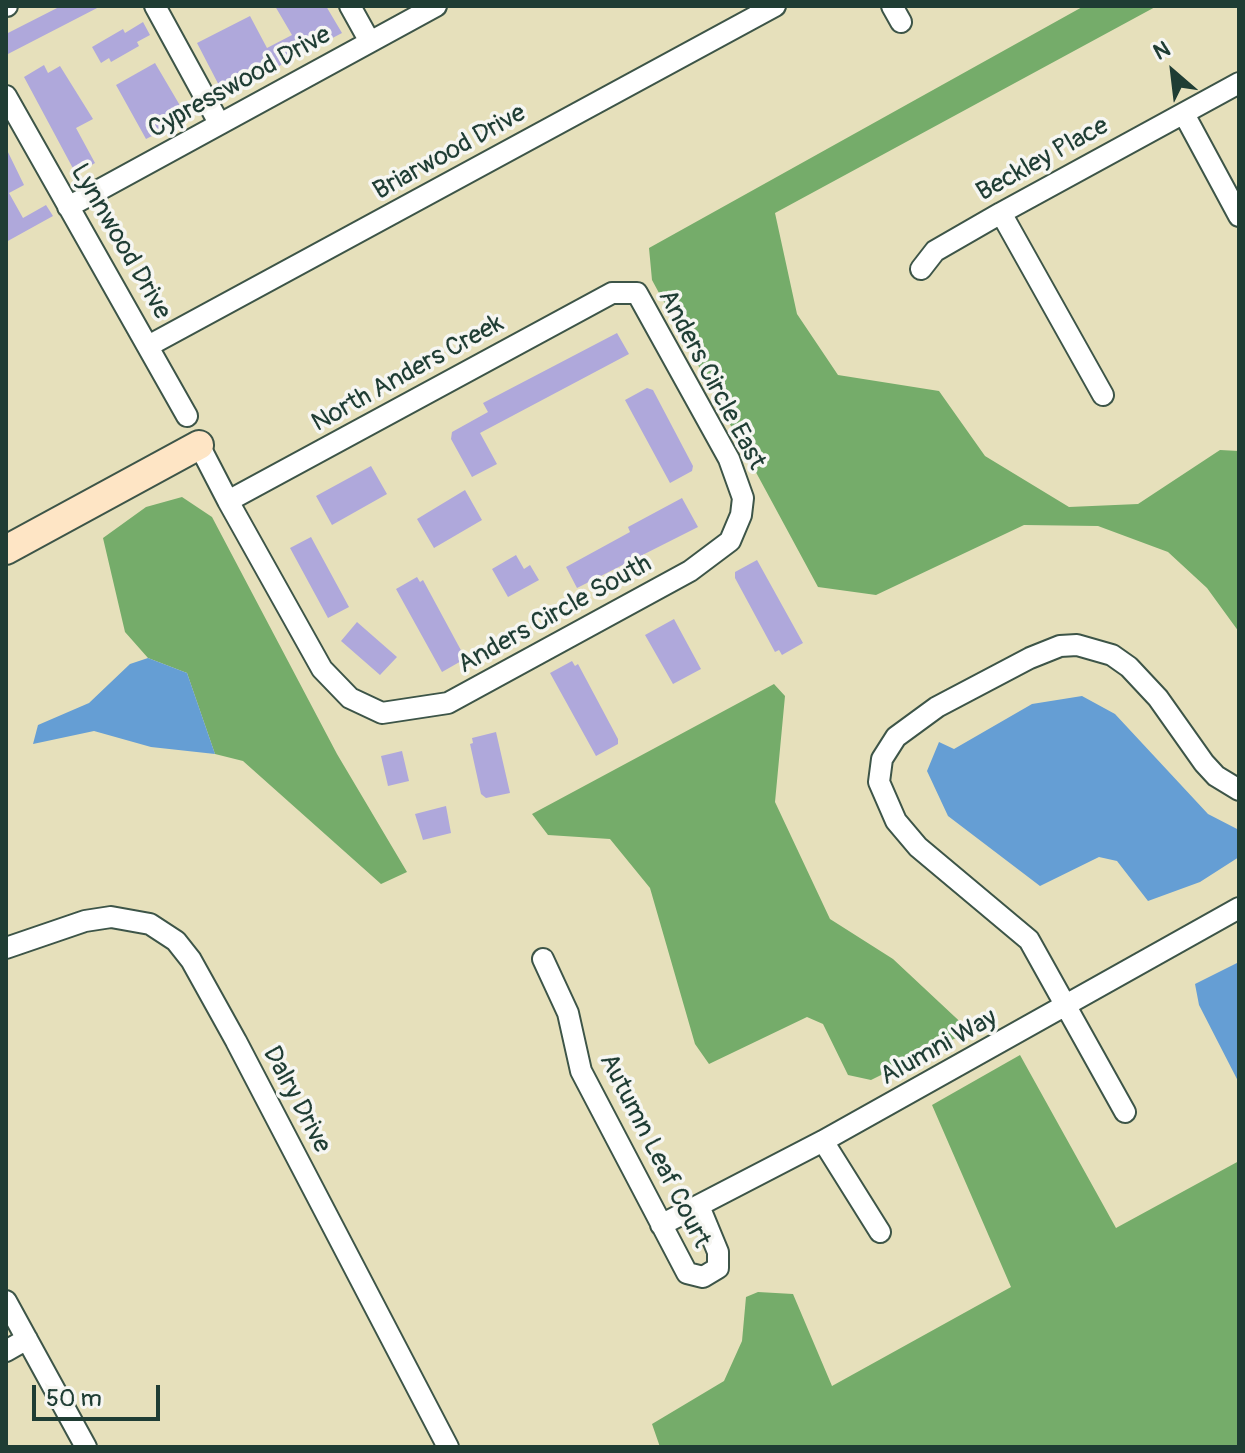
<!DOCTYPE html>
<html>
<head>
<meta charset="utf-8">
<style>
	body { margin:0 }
	#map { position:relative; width:1245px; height:1453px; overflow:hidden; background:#e6e0bb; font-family:Pangolin,sans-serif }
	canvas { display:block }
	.frame { position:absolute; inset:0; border:8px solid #1f3d34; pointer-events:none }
	.north { position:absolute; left:1133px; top:32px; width:80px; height:80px; -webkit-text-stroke:6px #f6f6f2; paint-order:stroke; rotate:332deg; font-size:22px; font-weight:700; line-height:32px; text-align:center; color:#1f3d34 }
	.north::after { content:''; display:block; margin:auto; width:28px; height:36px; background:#1f3d34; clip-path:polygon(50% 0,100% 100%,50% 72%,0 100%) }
	.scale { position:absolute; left:32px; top:1385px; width:128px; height:36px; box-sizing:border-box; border:4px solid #1f3d34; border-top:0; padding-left:10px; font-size:24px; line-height:28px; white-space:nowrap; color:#1f3d34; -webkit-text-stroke:6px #f6f6f2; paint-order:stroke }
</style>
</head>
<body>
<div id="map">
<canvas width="1245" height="1453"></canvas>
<div class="frame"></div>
<div class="north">N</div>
<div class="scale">50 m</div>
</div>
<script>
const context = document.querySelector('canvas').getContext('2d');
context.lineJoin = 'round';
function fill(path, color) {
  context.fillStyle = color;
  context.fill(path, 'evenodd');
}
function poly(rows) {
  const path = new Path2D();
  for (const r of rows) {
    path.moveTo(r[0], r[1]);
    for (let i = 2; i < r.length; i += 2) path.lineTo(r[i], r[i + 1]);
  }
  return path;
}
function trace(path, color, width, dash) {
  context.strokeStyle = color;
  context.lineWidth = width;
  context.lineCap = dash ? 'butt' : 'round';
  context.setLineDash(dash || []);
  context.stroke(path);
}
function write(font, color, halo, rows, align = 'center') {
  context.font = font + ' Pangolin,sans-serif';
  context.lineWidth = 7;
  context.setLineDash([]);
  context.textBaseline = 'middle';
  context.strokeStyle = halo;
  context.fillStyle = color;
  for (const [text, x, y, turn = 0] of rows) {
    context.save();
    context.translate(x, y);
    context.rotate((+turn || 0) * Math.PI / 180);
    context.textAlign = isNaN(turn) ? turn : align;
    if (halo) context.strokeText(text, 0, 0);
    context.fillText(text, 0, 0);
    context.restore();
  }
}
fill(poly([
	[1084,6,1157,6,775,213,797,314,838,375,939,391,985,456,1069,507,1138,504,1220,450,1239,451,1239,632,1207,588,1168,552,1098,526,1024,525,876,595,818,587,652,280,649,248],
	[182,497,212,517,337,754,407,872,381,884,243,761,215,754,187,673,148,658,125,632,103,538,146,507],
	[774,684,785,696,775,802,830,919,893,959,970,1031,871,1080,848,1075,823,1024,807,1017,709,1064,695,1044,650,888,610,839,548,835,532,814],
	[1020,1055,1116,1228,1239,1161,1239,1447,660,1447,652,1424,724,1381,742,1341,746,1297,758,1292,793,1294,832,1386,1011,1287,932,1105]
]), '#75ac6a');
fill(poly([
	[148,658,187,673,215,754,151,747,94,731,33,744,38,725,89,703,130,664],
	[1082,696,1115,714,1208,814,1239,830,1239,857,1200,882,1148,901,1117,861,1099,857,1040,886,948,816,927,771,939,742,954,749,1032,704],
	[1239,962,1239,1083,1199,1005,1195,984]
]), '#659ed4');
fill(poly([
	[61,6,101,6,6,55,6,34],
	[275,6,326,6,342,33,224,95,197,43,250,16,267,48,292,35],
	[143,22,150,35,137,42,139,46,111,62,109,58,101,63,92,47,123,29,125,33],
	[155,63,185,114,170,122,172,126,146,139,116,85],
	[44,65,48,73,60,66,93,119,76,128,95,163,76,174,24,77],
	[6,148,24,185,9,193,23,218,46,205,53,216,6,242],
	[617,333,629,354,480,433,497,464,472,477,451,439,452,432,488,412,483,403],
	[647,388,653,390,693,466,692,471,670,483,625,400],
	[371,466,387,494,332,525,316,496],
	[465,490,482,520,434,548,417,519],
	[682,498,698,527,577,588,566,567,630,532,628,527],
	[311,537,349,607,328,618,290,548],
	[516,555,524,569,530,565,539,580,508,597,492,569],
	[757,560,803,643,782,655,779,650,775,652,735,578,735,572],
	[417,577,420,582,423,580,463,654,460,656,463,660,442,672,396,589],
	[674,619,701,669,673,684,645,635],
	[357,622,397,657,380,675,341,641],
	[572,661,575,666,578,664,618,739,618,744,596,756,550,673],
	[496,732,510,793,486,798,481,794,470,744,473,743,472,738],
	[402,751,409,781,388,786,381,756],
	[446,806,451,833,423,840,415,814]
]), '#afa8db');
const street = poly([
	[6,6,7,6],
	[155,6,219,123],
	[350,6,370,42],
	[892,6,901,22],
	[6,96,187,416],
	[1184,114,1239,216],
	[68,207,436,6],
	[1001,213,1103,395],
	[921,269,935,251,1001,213,1239,83],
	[150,345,775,6],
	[199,445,228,501,322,669,350,698,382,713,448,703,690,571,730,541,741,515,743,498,729,459,637,293,612,293,228,501],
	[6,948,85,921,111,917,150,924,176,941,191,960,236,1041,448,1447],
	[543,959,568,1013,581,1071,687,1273,703,1277,718,1268,718,1252,699,1206],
	[1125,1112,1029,940,918,847,896,821,879,782,882,759,896,737,937,707,1030,658,1060,646,1077,645,1112,655,1129,667,1158,698,1204,763,1216,776,1239,790],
	[823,1141,880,1232],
	[661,1225,823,1141,1239,908],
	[6,1301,86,1447],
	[6,1351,27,1339]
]);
const secondary = poly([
	[6,550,199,445]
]);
trace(street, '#3d5548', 24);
trace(secondary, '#3d5548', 32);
trace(street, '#fff', 20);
trace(secondary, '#fee5c5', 28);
write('26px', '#1f3d34', '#f6f6f2', [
	["Cypresswood Drive",240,83,-29],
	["Briarwood Drive",450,153,-29],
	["Beckley Place",1043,160,-29],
	["Lynnwood Drive",120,242,60],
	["North Anders Creek",408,374,-29],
	["Anders Circle East",711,380,62],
	["Anders Circle South",555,615,-29],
	["Alumni Way",939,1048,-29],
	["Dalry Drive",296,1100,62],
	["Autumn Leaf Court",654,1151,63]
]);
</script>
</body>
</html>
